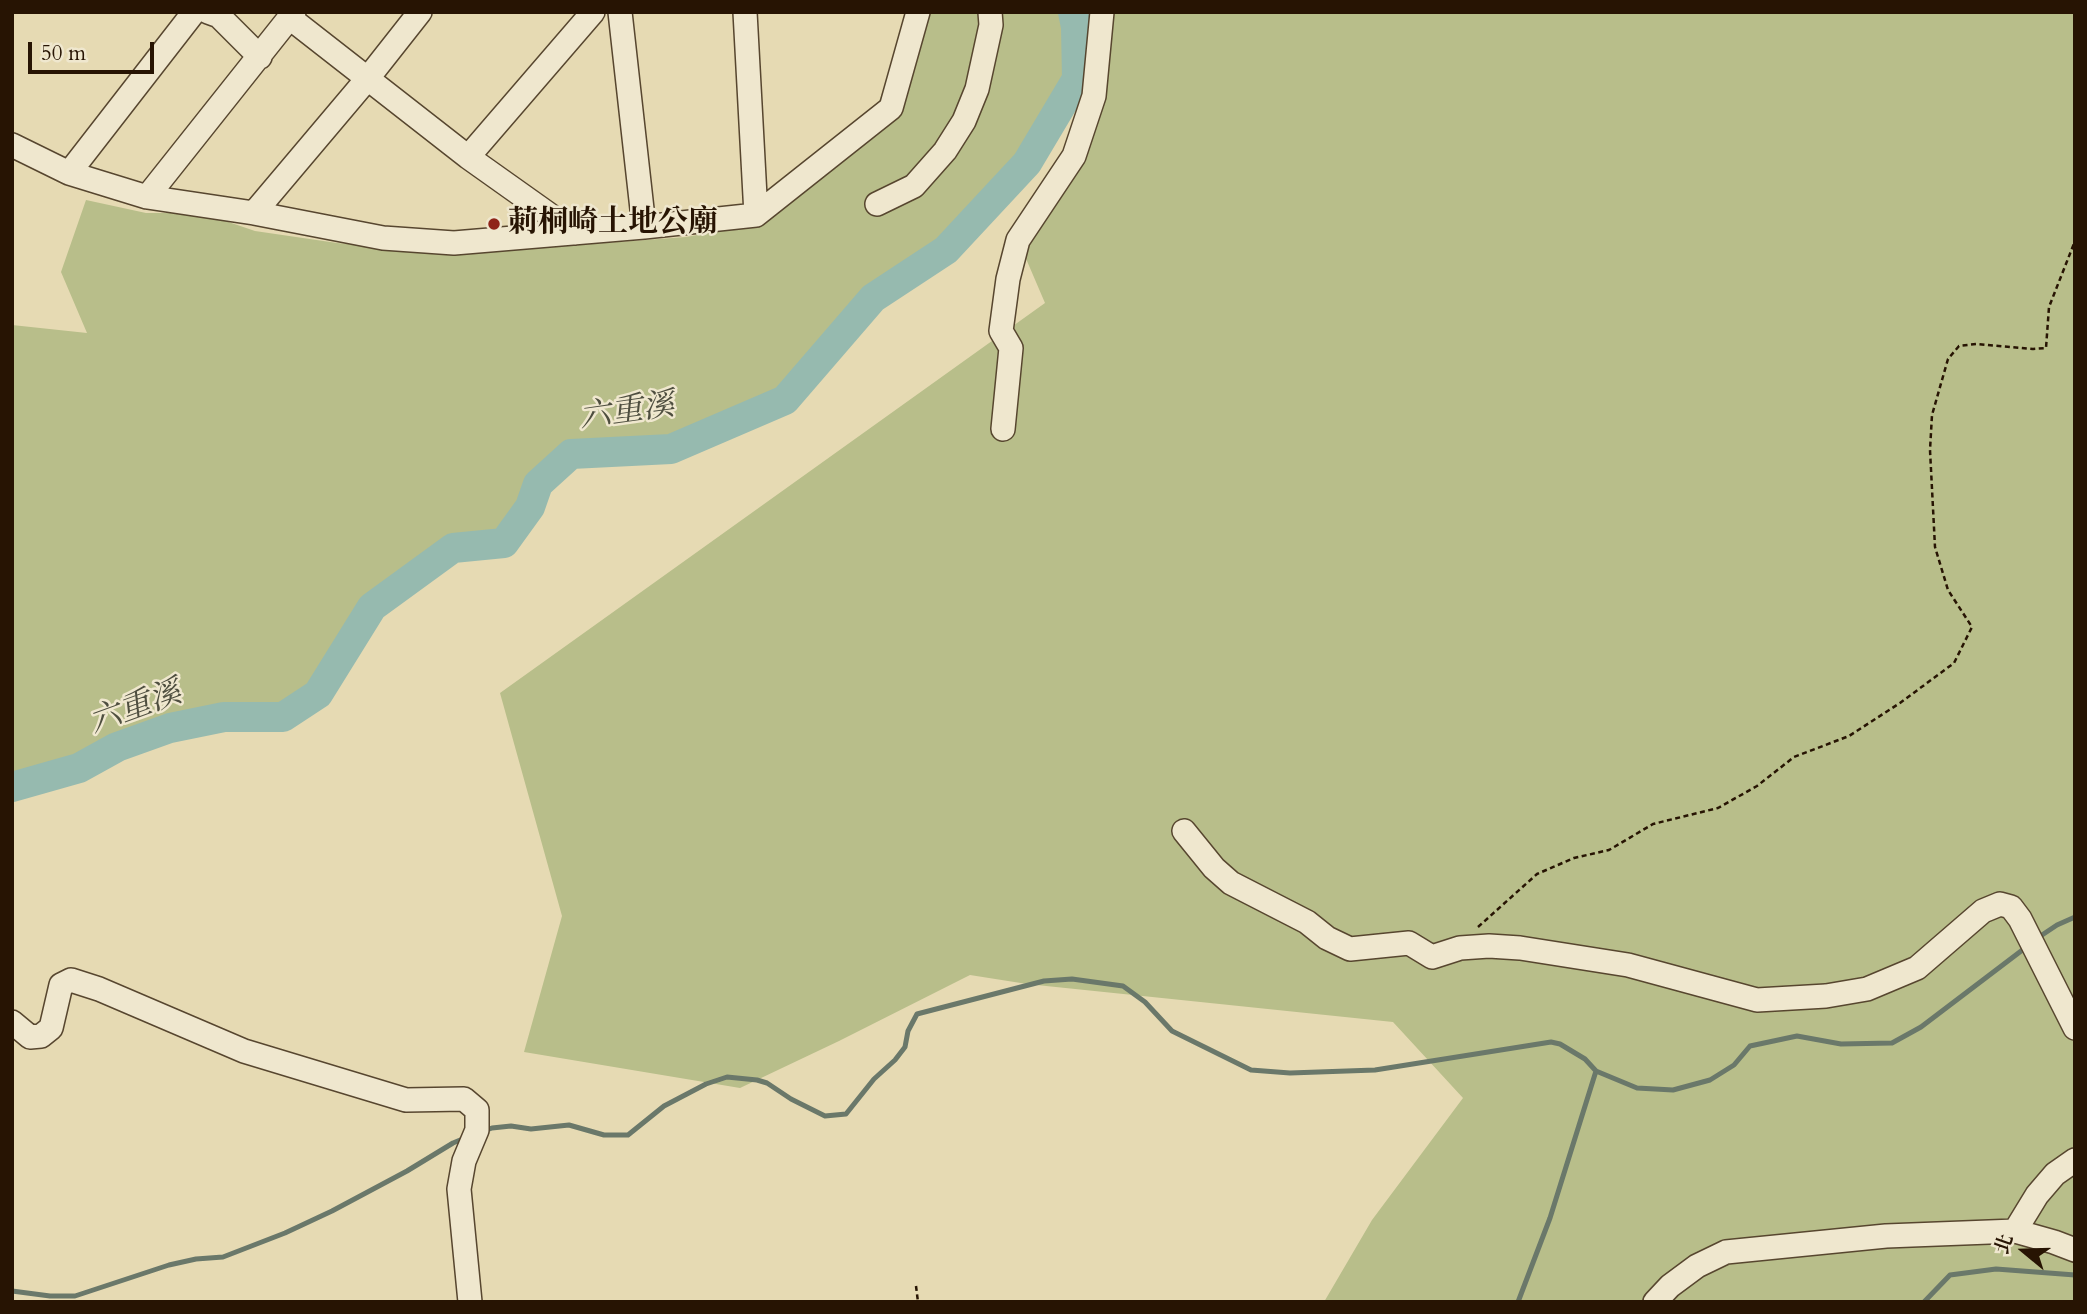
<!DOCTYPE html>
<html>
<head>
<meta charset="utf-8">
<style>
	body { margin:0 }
	#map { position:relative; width:2087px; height:1314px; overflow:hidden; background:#e6dab3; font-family:Cardo,"Noto Serif TC",serif }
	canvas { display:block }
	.frame { position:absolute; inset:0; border:14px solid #271403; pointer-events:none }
	.north { position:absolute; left:1989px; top:1216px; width:70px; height:70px; -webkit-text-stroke:5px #efe7ce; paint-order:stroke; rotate:289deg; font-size:19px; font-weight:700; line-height:28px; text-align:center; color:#271403 }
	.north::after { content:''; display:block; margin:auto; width:24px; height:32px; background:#271403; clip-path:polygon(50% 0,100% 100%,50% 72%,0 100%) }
	.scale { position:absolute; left:28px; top:42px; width:126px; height:32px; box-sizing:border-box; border:4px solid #271403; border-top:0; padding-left:9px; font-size:21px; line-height:24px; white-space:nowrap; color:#271403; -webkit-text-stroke:5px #efe7ce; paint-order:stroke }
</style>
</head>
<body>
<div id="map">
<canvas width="2087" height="1314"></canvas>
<div class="frame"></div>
<div class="north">北</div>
<div class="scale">50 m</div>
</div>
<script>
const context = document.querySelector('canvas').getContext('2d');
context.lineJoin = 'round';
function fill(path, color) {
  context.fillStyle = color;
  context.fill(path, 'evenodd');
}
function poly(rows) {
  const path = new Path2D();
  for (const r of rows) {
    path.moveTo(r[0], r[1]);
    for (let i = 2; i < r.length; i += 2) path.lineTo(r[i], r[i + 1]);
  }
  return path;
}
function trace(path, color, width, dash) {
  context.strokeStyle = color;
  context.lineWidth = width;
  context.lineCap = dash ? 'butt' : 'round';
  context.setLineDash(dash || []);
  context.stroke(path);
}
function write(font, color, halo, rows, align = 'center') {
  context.font = font + ' Cardo,"Noto Serif TC",serif';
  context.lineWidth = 5;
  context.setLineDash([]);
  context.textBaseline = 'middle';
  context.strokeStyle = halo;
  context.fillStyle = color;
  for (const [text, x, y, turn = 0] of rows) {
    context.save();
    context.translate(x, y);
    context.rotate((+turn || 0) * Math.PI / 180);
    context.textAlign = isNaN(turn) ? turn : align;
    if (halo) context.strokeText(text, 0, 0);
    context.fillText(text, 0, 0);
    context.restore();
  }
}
fill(poly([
	[912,12,1073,12,1076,27,1077,79,1027,163,946,250,873,298,785,400,671,449,571,454,538,484,530,507,504,543,453,548,372,607,318,694,283,717,224,717,170,728,117,747,79,768,12,787,12,325,87,333,61,272,86,200,146,213,202,213,255,231,337,243,457,254,686,237,726,230,755,216,874,115],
	[1094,12,2075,12,2075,1302,1324,1302,1372,1220,1463,1098,1393,1022,1027,984,970,975,839,1041,740,1088,524,1052,562,916,500,693,1045,303,1018,240,1074,156]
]), '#b8be8a');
trace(poly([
	[2036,939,2057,925,2075,917],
	[484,1131,492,1128,511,1126,531,1129,569,1125,604,1135,628,1135,664,1106,706,1084,727,1077,757,1080,767,1083,791,1099,825,1116,846,1114,874,1079,895,1060,905,1047,908,1031,917,1014,1044,981,1072,979,1123,986,1145,1002,1172,1031,1251,1070,1290,1073,1375,1070,1551,1042,1560,1044,1585,1059,1596,1071,1637,1088,1673,1090,1710,1080,1734,1065,1750,1046,1797,1036,1841,1044,1892,1043,1921,1027,2029,945],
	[12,1291,50,1296,75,1296,169,1265,196,1259,223,1257,285,1233,332,1211,407,1171,453,1143,465,1138],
	[1518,1302,1550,1218,1596,1071],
	[1924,1302,1950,1275,1996,1269,2075,1275]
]), '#6a786a', 5);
trace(poly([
	[12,787,79,768,117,747,170,728,224,717,283,717,318,694,372,607,453,548,504,543,530,507,538,484,571,454,671,449,785,400,873,298,946,250,1027,163,1077,79,1076,27,1073,12]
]), '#96baaf', 30);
const minor = poly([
	[208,12,219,16,260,57],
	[620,12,644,227],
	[745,12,756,215],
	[290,18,468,157,575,233],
	[12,145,69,173,147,197,254,213,383,238,454,243,644,227,756,215,891,108,918,12],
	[468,157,593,12],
	[69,173,194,12],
	[147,197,294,12],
	[877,204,914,186,945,151,964,121,977,89,991,25,990,12],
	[254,213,368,78,420,12],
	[1003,429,1011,348,1001,331,1008,279,1018,240,1074,156,1094,96,1102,12],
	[1184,831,1214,868,1231,883,1307,922,1327,938,1350,949,1409,943,1432,957,1460,948,1489,946,1520,948,1628,965,1757,1000,1826,996,1867,989,1917,968,1983,911,2000,904,2011,907,2020,919,2075,1028],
	[12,1022,30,1037,41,1036,51,1028,61,985,71,980,99,989,244,1051,406,1100,464,1099,477,1110,477,1130,464,1161,459,1189,470,1302],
	[2015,1231,2037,1195,2055,1174,2075,1160],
	[1655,1302,1670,1286,1697,1266,1726,1252,1886,1236,2015,1231,2054,1242,2075,1250]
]);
trace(minor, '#57462f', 26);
trace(poly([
	[1478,927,1537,874,1574,858,1609,850,1653,824,1718,808,1757,786,1794,757,1849,736,1900,703,1954,663,1972,627,1948,590,1935,547,1930,450,1932,415,1948,359,1959,346,1976,344,2033,349,2046,348,2049,307,2075,241],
	[916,1286,918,1302]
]), '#271403', 2.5, [5, 3.5]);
trace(minor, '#efe7ce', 23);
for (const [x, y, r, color] of [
	[494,224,7,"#8f2418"]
]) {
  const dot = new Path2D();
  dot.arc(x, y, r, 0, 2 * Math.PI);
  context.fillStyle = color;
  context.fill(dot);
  trace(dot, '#efe7ce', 2.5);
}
write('bold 30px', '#271403', '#efe7ce', [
	["莿桐崎土地公廟",508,224]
], 'left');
write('italic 32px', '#4e4e3f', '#efe7ce', [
	["六重溪",627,413,-8],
	["六重溪",136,709,-20]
]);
</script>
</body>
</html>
